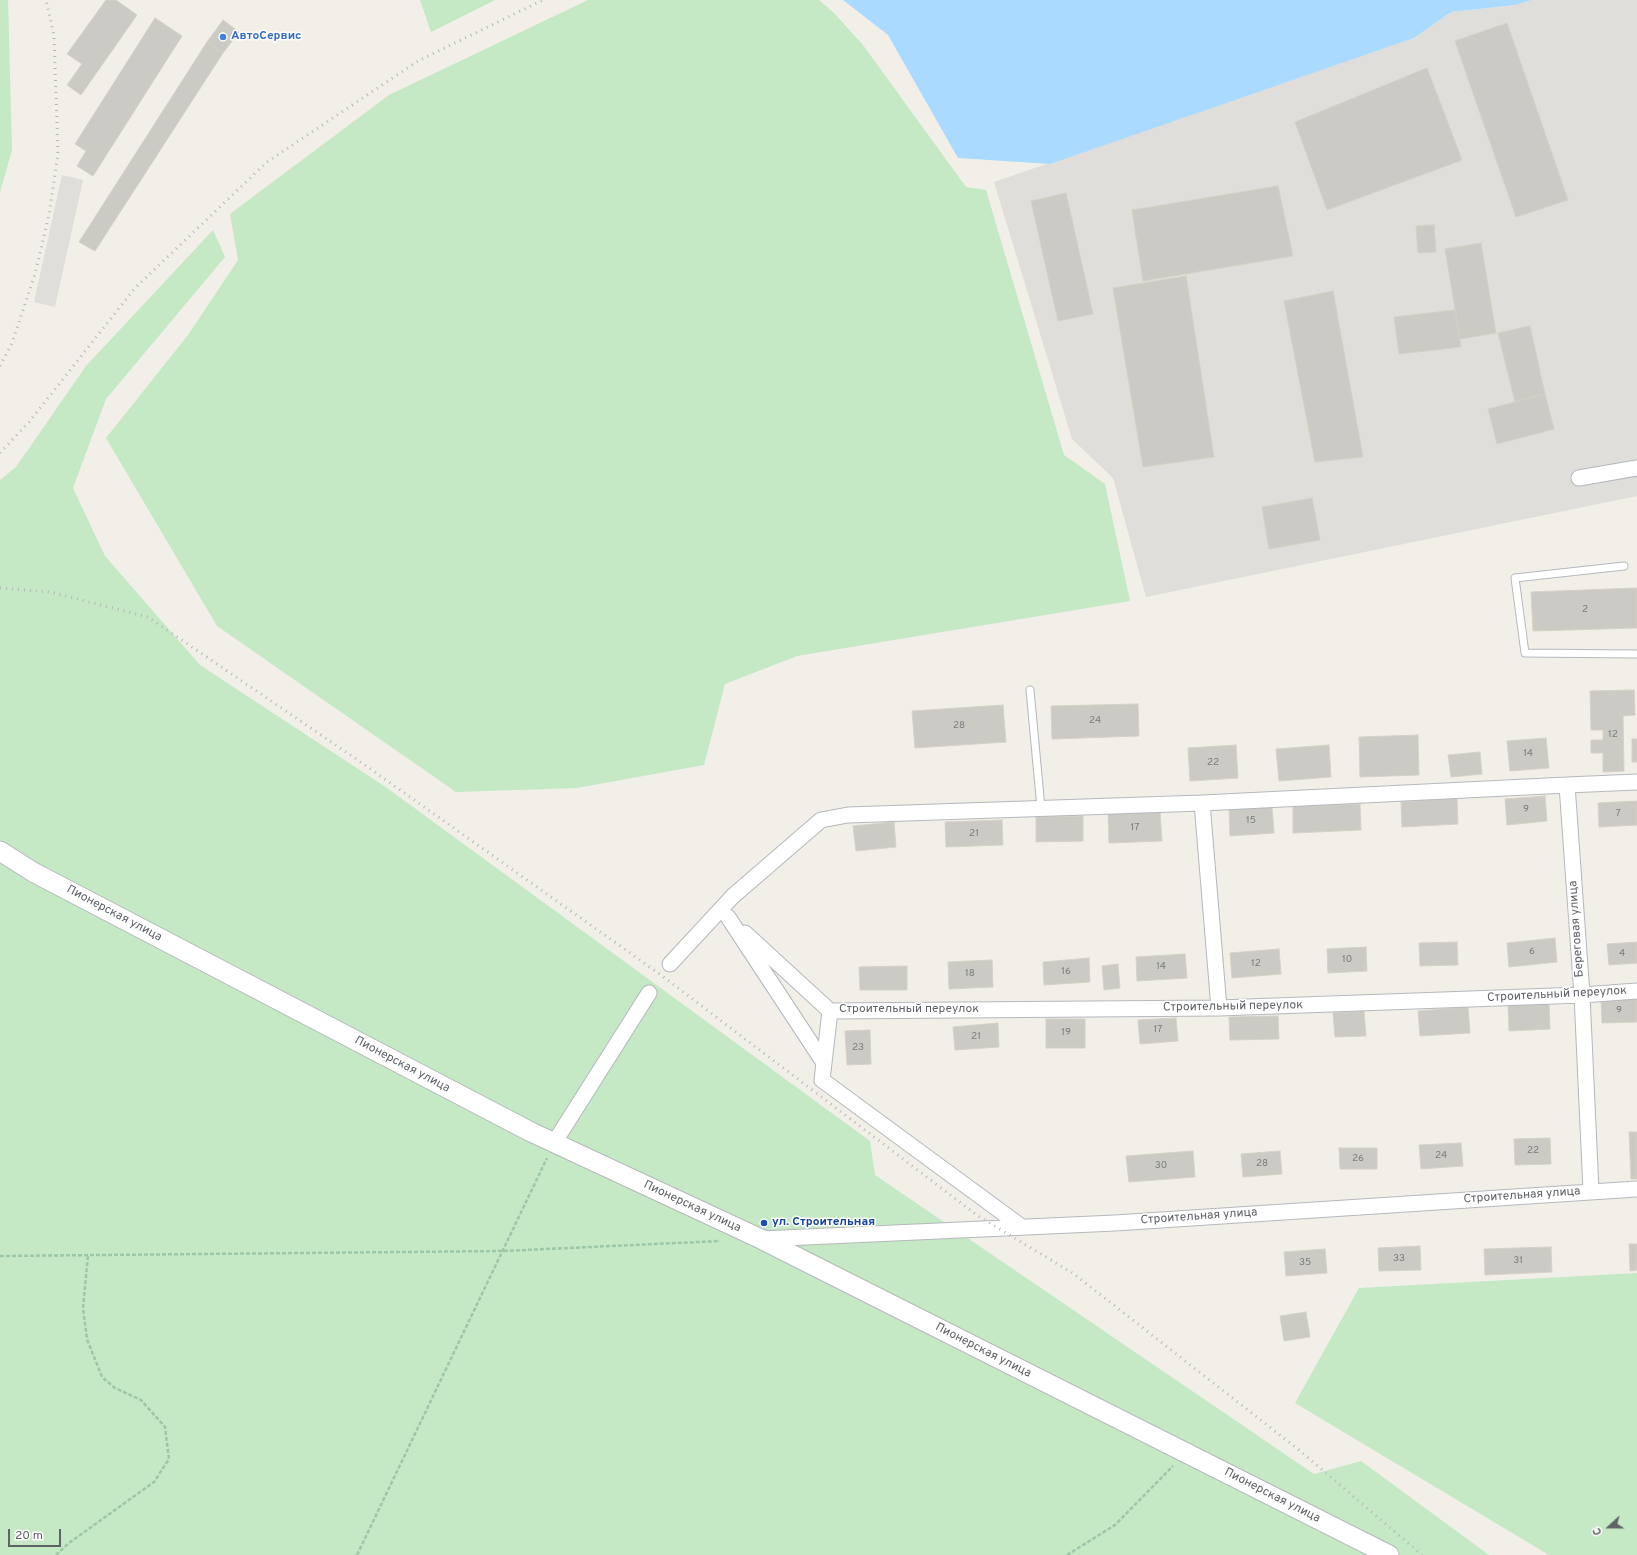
<!DOCTYPE html>
<html>
<head>
<meta charset="utf-8">
<style>
	body { margin:0 }
	#map { position:relative; width:1637px; height:1555px; overflow:hidden; background:#f1efe8; font-family:Overpass,sans-serif }
	canvas { display:block }
	.north { position:absolute; left:1589px; top:1507px; width:40px; height:40px; -webkit-text-stroke:3px #fff; paint-order:stroke; rotate:249deg; font-size:11px; font-weight:700; line-height:16px; text-align:center; color:#5f6368 }
	.north::after { content:''; display:block; margin:auto; width:14px; height:18px; background:#5f6368; clip-path:polygon(50% 0,100% 100%,50% 72%,0 100%) }
	.scale { position:absolute; left:8px; top:1529px; width:53px; height:18px; box-sizing:border-box; border:2px solid #5f6368; border-top:0; padding-left:5px; font-size:12px; line-height:14px; white-space:nowrap; color:#5f6368; -webkit-text-stroke:3px #fff; paint-order:stroke }
</style>
</head>
<body>
<div id="map">
<canvas width="1637" height="1555"></canvas>
<div class="north">С</div>
<div class="scale">20 m</div>
</div>
<script>
const context = document.querySelector('canvas').getContext('2d');
context.lineJoin = 'round';
function fill(path, color) {
  context.fillStyle = color;
  context.fill(path, 'evenodd');
}
function poly(rows) {
  const path = new Path2D();
  for (const r of rows) {
    path.moveTo(r[0], r[1]);
    for (let i = 2; i < r.length; i += 2) path.lineTo(r[i], r[i + 1]);
  }
  return path;
}
function trace(path, color, width, dash) {
  context.strokeStyle = color;
  context.lineWidth = width;
  context.lineCap = dash ? 'butt' : 'round';
  context.setLineDash(dash || []);
  context.stroke(path);
}
function write(font, color, halo, rows, align = 'center') {
  context.font = font + ' Overpass,sans-serif';
  context.lineWidth = 3;
  context.setLineDash([]);
  context.textBaseline = 'middle';
  context.strokeStyle = halo;
  context.fillStyle = color;
  for (const [text, x, y, turn = 0] of rows) {
    context.save();
    context.translate(x, y);
    context.rotate((+turn || 0) * Math.PI / 180);
    context.textAlign = isNaN(turn) ? turn : align;
    if (halo) context.strokeText(text, 0, 0);
    context.fillText(text, 0, 0);
    context.restore();
  }
}
fill(poly([
	[1532,0,1637,0,1637,496,1146,597,1113,478,1072,439,994,182,1414,38,1451,12,1515,5],
	[62,175,83,180,55,307,34,302]
]), '#e0deda');
fill(poly([
	[0,0,8,0,12,150,0,192],
	[420,0,495,0,431,32],
	[588,0,819,0,834,13,863,45,966,187,986,190,1064,455,1105,484,1130,601,797,656,725,684,704,765,577,788,456,792,217,626,106,438,188,335,238,260,230,214,389,95],
	[213,230,225,257,106,399,73,488,105,556,200,665,387,788,870,1141,875,1175,1314,1474,1361,1461,1489,1555,0,1555,0,480,16,467,86,366],
	[1637,1273,1637,1555,1549,1555,1295,1403,1359,1288]
]), '#c5e8c5');
fill(poly([
	[843,0,1532,0,1515,5,1451,12,1414,38,1050,164,958,158,888,35]
]), '#aadaff');
const building = poly([
	[106,0,116,0,137,15,81,95,67,85,82,64,67,54,106,0],
	[155,18,182,36,93,176,77,166,86,151,75,144,155,18],
	[223,20,239,32,223,53,207,42,223,20],
	[1507,23,1568,200,1516,217,1455,41,1507,23],
	[207,42,223,53,95,251,79,242,207,42],
	[1427,68,1462,160,1327,210,1295,122,1427,68],
	[1278,186,1293,256,1143,281,1132,210,1278,186],
	[1066,193,1093,314,1058,321,1031,201,1066,193],
	[1434,225,1436,252,1418,253,1416,226,1434,225],
	[1481,243,1496,333,1460,339,1445,249,1481,243],
	[1186,276,1214,457,1143,467,1113,288,1186,276],
	[1333,291,1363,457,1315,462,1284,301,1333,291],
	[1455,310,1461,347,1399,354,1394,317,1455,310],
	[1530,326,1545,394,1515,402,1498,333,1530,326],
	[1545,394,1554,429,1497,444,1488,409,1545,394],
	[1312,498,1320,540,1269,549,1262,507,1312,498],
	[1637,588,1637,628,1533,631,1531,592,1637,588],
	[1634,690,1635,715,1623,716,1624,771,1603,772,1603,753,1591,753,1591,740,1603,740,1603,730,1591,730,1590,691,1634,690],
	[1138,704,1139,736,1052,739,1051,706,1138,704],
	[1003,705,1006,742,915,748,912,711,1003,705],
	[1418,735,1419,775,1360,777,1359,737,1418,735],
	[1546,738,1549,768,1510,771,1507,741,1546,738],
	[1632,739,1637,739,1637,762,1632,762,1632,739],
	[1236,745,1238,778,1190,781,1188,748,1236,745],
	[1329,745,1331,777,1279,781,1276,749,1329,745],
	[1480,752,1482,774,1451,777,1448,755,1480,752],
	[1545,796,1547,821,1507,825,1505,799,1545,796],
	[1457,798,1458,824,1402,827,1401,802,1457,798],
	[1637,801,1637,825,1599,827,1598,803,1637,801],
	[1360,804,1361,830,1293,833,1293,806,1360,804],
	[1272,807,1274,833,1230,836,1229,809,1272,807],
	[1160,812,1162,841,1109,843,1108,814,1160,812],
	[1083,816,1083,841,1036,842,1036,817,1083,816],
	[1002,820,1003,845,946,847,945,822,1002,820],
	[894,822,896,847,856,851,853,826,894,822],
	[1555,938,1557,962,1509,967,1507,943,1555,938],
	[1457,942,1458,965,1420,966,1419,943,1457,942],
	[1637,942,1637,963,1609,965,1607,944,1637,942],
	[1366,947,1367,971,1328,973,1327,949,1366,947],
	[1279,949,1281,974,1232,978,1230,953,1279,949],
	[1185,954,1187,978,1137,981,1136,957,1185,954],
	[1089,958,1090,982,1044,985,1043,962,1089,958],
	[992,960,993,987,949,989,948,962,992,960],
	[1118,964,1120,988,1104,990,1102,966,1118,964],
	[907,966,907,990,860,990,859,967,907,966],
	[1637,998,1637,1022,1602,1023,1601,1000,1637,998],
	[1549,1003,1550,1029,1509,1031,1508,1005,1549,1003],
	[1468,1007,1470,1033,1420,1036,1418,1011,1468,1007],
	[1364,1011,1366,1036,1335,1037,1333,1013,1364,1011],
	[1278,1016,1279,1039,1230,1040,1229,1017,1278,1016],
	[1176,1018,1178,1041,1140,1044,1138,1020,1176,1018],
	[1046,1019,1085,1019,1085,1048,1046,1048,1046,1019],
	[998,1023,999,1047,955,1050,953,1027,998,1023],
	[870,1030,871,1064,847,1065,845,1031,870,1030],
	[1629,1132,1637,1132,1637,1179,1631,1179,1629,1132],
	[1550,1138,1551,1164,1515,1165,1514,1139,1550,1138],
	[1461,1143,1463,1166,1421,1169,1419,1145,1461,1143],
	[1339,1148,1377,1148,1377,1169,1340,1169,1339,1148],
	[1193,1151,1195,1177,1129,1182,1126,1156,1193,1151],
	[1280,1151,1282,1174,1243,1177,1241,1154,1280,1151],
	[1629,1244,1637,1244,1637,1270,1630,1271,1629,1244],
	[1420,1246,1421,1270,1379,1271,1378,1248,1420,1246],
	[1551,1247,1552,1272,1485,1275,1484,1249,1551,1247],
	[1325,1249,1327,1273,1286,1276,1284,1252,1325,1249],
	[1306,1312,1310,1337,1284,1341,1280,1316,1306,1312]
]);
fill(building, '#cccac5');
trace(building, '#d6d1c6', 1);
const service = poly([
	[1624,566,1515,578,1525,653,1637,654],
	[1030,690,1041,808]
]);
const minor = poly([
	[1579,478,1637,468],
	[1202,803,1219,1008],
	[728,917,824,1063],
	[745,933,830,1011],
	[670,964,733,896,821,820,848,815,1202,803,1567,785],
	[830,1011,1219,1008,1582,995,1637,991],
	[830,1011,822,1080,1022,1227],
	[554,1143,649,993],
	[1591,1191,1582,995,1567,785,1637,782],
	[762,1239,1115,1223,1637,1189]
]);
const tertiary = poly([
	[0,851,33,872,531,1132,761,1239,1389,1555]
]);
trace(service, '#b5b8bc', 9);
trace(minor, '#b5b8bc', 17);
trace(tertiary, '#b5b8bc', 21);
trace(poly([
	[0,1256,503,1251,720,1241],
	[56,1555,69,1543,154,1482,169,1459,165,1427,141,1400,115,1388,102,1377,87,1339,83,1308,88,1255],
	[357,1555,547,1158],
	[1067,1555,1115,1525,1173,1466]
]), '#9cc7a9', 2.5, [4, 2]);
trace(service, '#fff', 7);
trace(minor, '#fff', 15);
trace(tertiary, '#fff', 19);
trace(poly([
	[0,366,12,343,35,274,49,215,58,154,54,35,46,0],
	[0,453,29,422,135,288,267,162,418,61,543,0],
	[0,588,50,592,148,617,365,765,661,975,978,1216,1074,1274,1299,1450,1422,1555]
]), '#b6b7b8', 3, [1, 5]);
for (const [x, y, r, color] of [
	[223,37,4,"#3f7fe0"],
	[764,1223,4,"#1a4fb4"]
]) {
  const dot = new Path2D();
  dot.arc(x, y, r, 0, 2 * Math.PI);
  context.fillStyle = color;
  context.fill(dot);
  trace(dot, '#fff', 1.5);
}
write('10px', '#7a7d7f', null, [
	["2",1585,610],
	["24",1095,721],
	["28",959,726],
	["12",1613,735],
	["14",1528,754],
	["22",1213,763],
	["9",1526,810],
	["7",1618,814],
	["15",1251,821],
	["17",1135,828],
	["21",974,834],
	["6",1532,952],
	["4",1622,954],
	["10",1347,960],
	["12",1256,964],
	["14",1161,967],
	["16",1066,972],
	["18",970,974],
	["9",1619,1011],
	["17",1158,1030],
	["19",1066,1033],
	["21",976,1037],
	["23",858,1048],
	["22",1533,1151],
	["24",1441,1156],
	["26",1358,1159],
	["28",1262,1164],
	["30",1161,1166],
	["33",1399,1259],
	["31",1518,1261],
	["35",1305,1263]
]);
write('bold 12px', '#366cbe', '#fff', [
	["АвтоСервис",231,37]
], 'left');
write('12px', '#5f6368', '#fff', [
	["Пионерская улица",114,914,28],
	["Береговая улица",1577,929,-94],
	["Строительный переулок",1557,995,-3],
	["Строительный переулок",1233,1007,-1],
	["Строительный переулок",909,1010],
	["Пионерская улица",402,1065,28],
	["Строительная улица",1522,1196,-4],
	["Пионерская улица",692,1207,25],
	["Строительная улица",1199,1217,-4],
	["Пионерская улица",983,1351,27],
	["Пионерская улица",1272,1496,27]
]);
write('bold 12px', '#164399', '#fff', [
	["ул. Строительная",772,1223]
], 'left');
</script>
</body>
</html>
